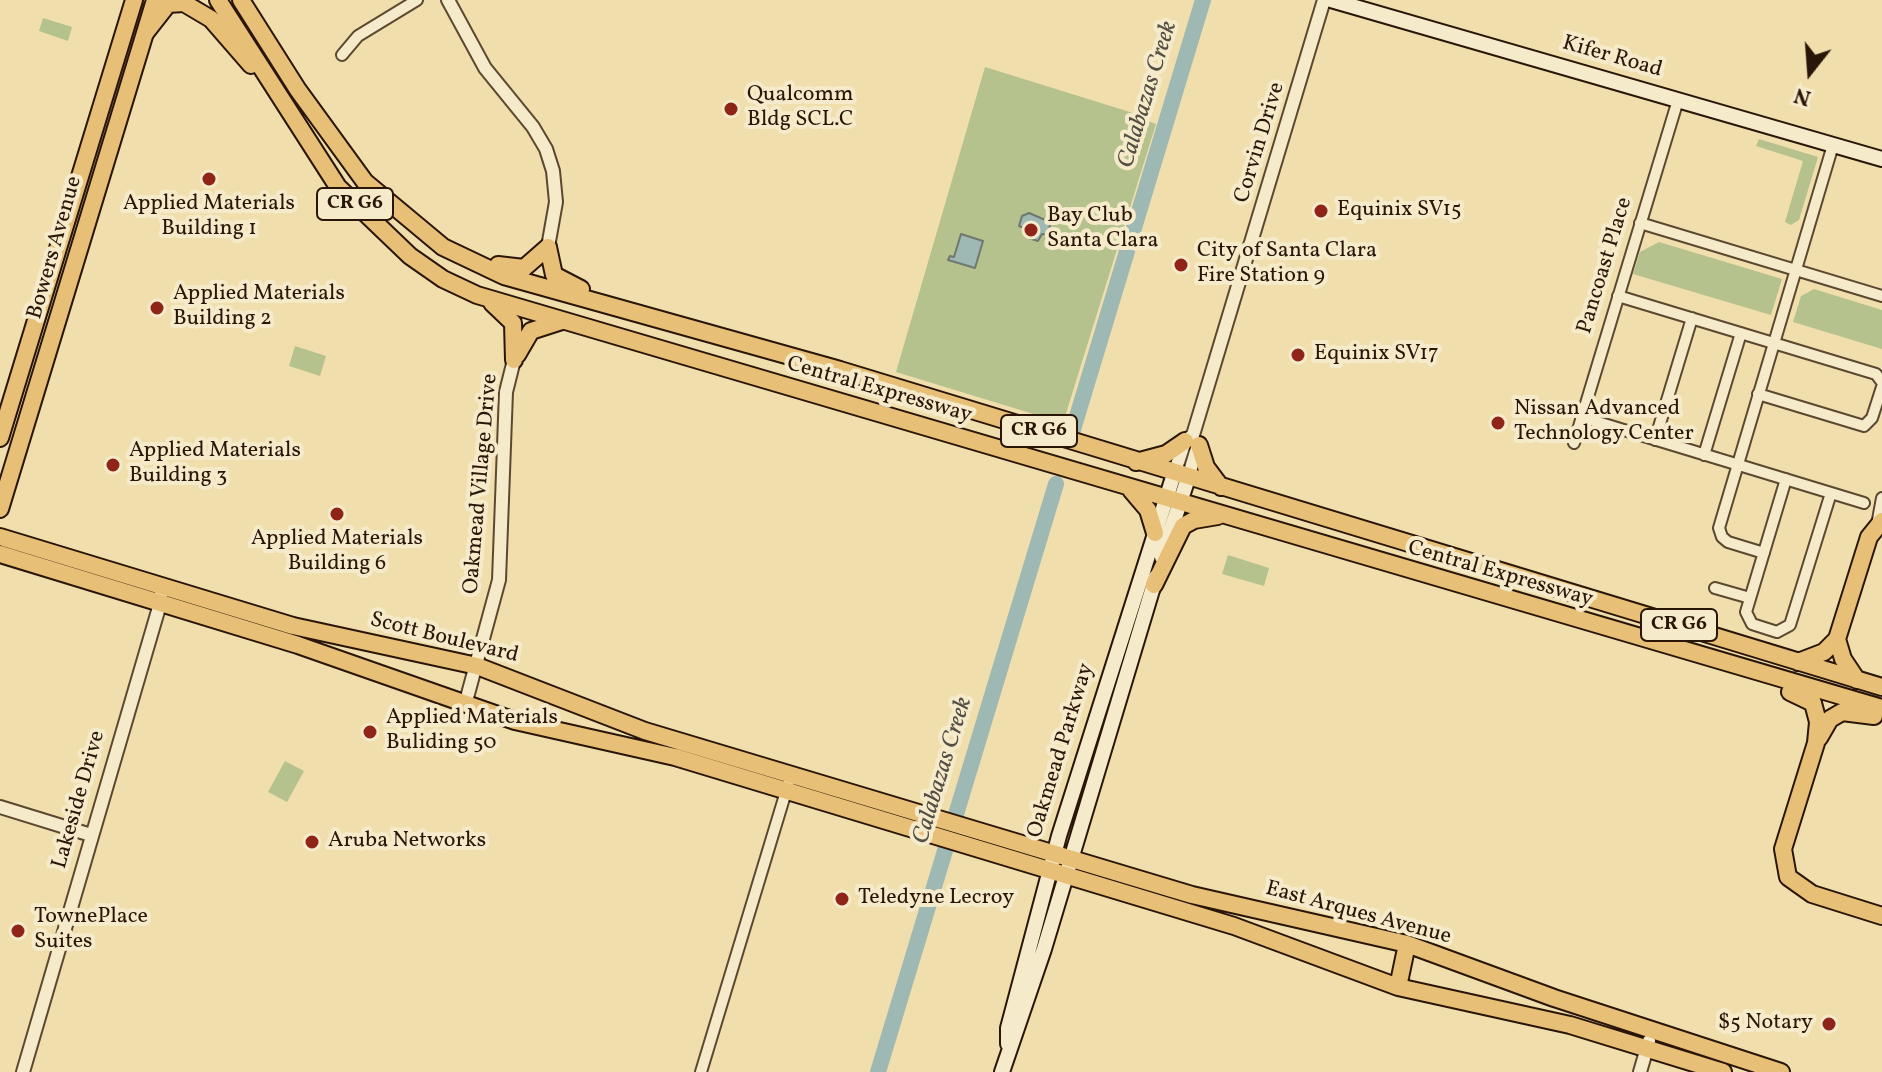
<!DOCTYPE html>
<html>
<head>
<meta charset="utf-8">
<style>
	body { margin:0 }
	#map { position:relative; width:1882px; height:1072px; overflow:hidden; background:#f0deac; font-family:Vollkorn,serif }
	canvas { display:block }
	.north { position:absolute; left:1770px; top:32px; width:80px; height:80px; -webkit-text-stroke:6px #f5eac9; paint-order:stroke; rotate:197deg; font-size:22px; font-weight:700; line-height:32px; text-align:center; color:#2a1608 }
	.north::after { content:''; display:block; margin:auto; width:28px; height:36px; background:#2a1608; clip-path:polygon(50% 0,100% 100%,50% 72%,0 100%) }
</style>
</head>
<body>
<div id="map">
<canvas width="1882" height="1072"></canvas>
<div class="north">N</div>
</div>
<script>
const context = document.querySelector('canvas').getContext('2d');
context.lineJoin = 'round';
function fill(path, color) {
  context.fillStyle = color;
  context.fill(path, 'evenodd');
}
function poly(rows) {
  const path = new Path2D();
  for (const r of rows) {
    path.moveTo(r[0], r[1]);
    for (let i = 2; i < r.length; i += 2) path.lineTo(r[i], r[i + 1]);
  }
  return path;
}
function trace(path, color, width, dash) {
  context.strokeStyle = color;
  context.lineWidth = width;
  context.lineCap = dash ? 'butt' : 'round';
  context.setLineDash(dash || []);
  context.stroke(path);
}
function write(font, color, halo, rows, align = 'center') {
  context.font = font + ' Vollkorn,serif';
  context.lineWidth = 8;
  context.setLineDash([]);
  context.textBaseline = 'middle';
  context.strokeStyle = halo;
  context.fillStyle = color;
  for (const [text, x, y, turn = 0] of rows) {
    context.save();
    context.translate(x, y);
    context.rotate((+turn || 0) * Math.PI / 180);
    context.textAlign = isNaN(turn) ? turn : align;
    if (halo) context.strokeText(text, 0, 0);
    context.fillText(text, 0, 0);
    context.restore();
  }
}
fill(poly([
	[43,18,72,27,68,41,39,31],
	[985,67,1146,117,1145,120,1156,124,1063,423,896,372],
	[1759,139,1818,157,1799,220,1791,225,1785,222,1803,161,1756,146],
	[1659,242,1782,279,1771,315,1633,274,1640,252],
	[1814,289,1882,310,1882,349,1793,322,1801,296],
	[295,346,326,356,320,376,289,366],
	[1228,555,1269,568,1264,586,1222,574],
	[285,761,304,771,287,802,268,792]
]), '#b5c28d');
const water = poly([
	[1029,213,1050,222,1049,235,1042,234,1038,241,1028,238,1029,230,1019,226,1022,216,1029,213],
	[961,234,983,241,975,268,948,260,950,256,954,257,961,234]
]);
fill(water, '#9eb9b4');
trace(water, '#70786f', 2);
trace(poly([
	[1072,433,1203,0],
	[878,1072,1056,484]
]), '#9eb9b4', 16);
const minor = poly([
	[342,55,358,36,417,0],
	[1640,223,1882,296],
	[1618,296,1876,374,1882,382],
	[1758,394,1864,426,1872,418,1882,387],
	[1581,417,1864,503],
	[1655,440,1692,318],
	[1574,443,1678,100],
	[1704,455,1741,333],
	[1786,479,1746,612,1752,624,1777,632,1790,625,1831,493],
	[1877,525,1882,498],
	[1764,553,1728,542,1722,537,1719,528,1833,145],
	[1715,588,1750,598],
	[701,1072,791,775]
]);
const tertiary = poly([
	[448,0,485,68,533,127,546,149,553,171,556,202,548,247],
	[1174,474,1185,441,1193,435,1324,0],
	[1188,478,1198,445],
	[465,705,499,580,506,392,514,360],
	[0,807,91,835],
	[23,1072,160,604,162,586],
	[1640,1072,1649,1041]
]);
const secondary = poly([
	[1331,0,1882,159],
	[1162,557,1188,478],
	[1008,1044,1008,1028,1059,836,1174,474],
	[1002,1072,1044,949,1156,577]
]);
const primary = poly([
	[0,438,134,0],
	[0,509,155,0],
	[0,537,293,626,477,666,645,731,1192,895,1407,944,1554,998,1781,1072],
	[0,554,298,645,515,721,675,757,1234,926,1398,987,1570,1025,1723,1072],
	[1398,987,1407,944]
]);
const trunk = poly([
	[218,0,338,187,410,256,443,279,477,295,1882,708],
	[241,0,298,90,365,182,443,247,504,276,840,370,1882,687],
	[146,32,168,4,184,3,211,19,251,65],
	[548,247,554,275,581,289],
	[498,265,524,268,548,247],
	[492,303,513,323,514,360],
	[517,355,531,331,562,321],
	[1199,445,1206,467,1221,487],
	[1136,462,1166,454,1185,441],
	[1131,490,1148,510,1155,533],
	[1154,585,1183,526,1194,520,1218,516],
	[1837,639,1843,659,1857,680],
	[1798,662,1824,652,1837,639,1869,537,1882,521],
	[1790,692,1813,703,1818,722,1816,743,1783,849,1788,877,1812,894,1882,916],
	[1819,738,1830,719,1842,712,1874,716]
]);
trace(minor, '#5c4831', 14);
trace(tertiary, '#5c4831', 16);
trace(secondary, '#2a1608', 18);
trace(primary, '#2a1608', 20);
trace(trunk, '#2a1608', 20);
trace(minor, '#f5eac9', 10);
trace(tertiary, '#f5eac9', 12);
trace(secondary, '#f5eac9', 14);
trace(primary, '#e8bf76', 16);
trace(trunk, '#e8bf76', 16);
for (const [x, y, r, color] of [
	[731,109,8,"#8f2418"],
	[209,179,8,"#8f2418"],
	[1321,211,8,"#8f2418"],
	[1031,230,8,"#8f2418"],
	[1181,265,8,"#8f2418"],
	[157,308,8,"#8f2418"],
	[1298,355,8,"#8f2418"],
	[1498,423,8,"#8f2418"],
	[113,465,8,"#8f2418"],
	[337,514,8,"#8f2418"],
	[370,732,8,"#8f2418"],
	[312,842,8,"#8f2418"],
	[842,899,8,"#8f2418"],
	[18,931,8,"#8f2418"],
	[1829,1024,8,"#8f2418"]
]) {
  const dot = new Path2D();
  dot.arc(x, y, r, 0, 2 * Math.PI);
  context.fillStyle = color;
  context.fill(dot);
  trace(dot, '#f5eac9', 3);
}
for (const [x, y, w] of [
	[355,204,76],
	[1039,431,76],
	[1679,625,76]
]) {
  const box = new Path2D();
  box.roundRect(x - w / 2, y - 16, w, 32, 6);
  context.fillStyle = '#f5eac9';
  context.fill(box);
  trace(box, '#2a1608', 2);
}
write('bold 20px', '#2a1608', null, [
	["CR G6",355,204],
	["CR G6",1039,431],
	["CR G6",1679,625]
]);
write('22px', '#2a1608', '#f5eac9', [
	["Kifer Road",1612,58,16],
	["Corvin Drive",1261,143,-73],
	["Bowers Avenue",56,248,-74],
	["Pancoast Place",1606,266,-73],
	["Central Expressway",879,391,16],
	["Oakmead Village Drive",482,484,-85],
	["Central Expressway",1500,575,16],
	["Scott Boulevard",444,639,14],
	["Oakmead Parkway",1062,751,-73],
	["Lakeside Drive",80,800,-74],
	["East Arques Avenue",1358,914,15]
]);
write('22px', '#2a1608', '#f5eac9', [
	["Qualcomm",747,96],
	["Bldg SCL.C",747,121],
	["Applied Materials",209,205,"center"],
	["Building 1",209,230,"center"],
	["Equinix SV15",1337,211],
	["Bay Club",1047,217],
	["Santa Clara",1047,242],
	["City of Santa Clara",1197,252],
	["Fire Station 9",1197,277],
	["Applied Materials",173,295],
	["Building 2",173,320],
	["Equinix SV17",1314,355],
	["Nissan Advanced",1514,410],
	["Technology Center",1514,435],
	["Applied Materials",129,452],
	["Building 3",129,477],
	["Applied Materials",337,540,"center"],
	["Building 6",337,565,"center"],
	["Applied Materials",386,719],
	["Buliding 50",386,744],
	["Aruba Networks",328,842],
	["Teledyne Lecroy",858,899],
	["TownePlace",34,918],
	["Suites",34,943],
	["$5 Notary",1813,1024,"right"]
], 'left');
write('italic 24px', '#534f44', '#f5eac9', [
	["Calabazas Creek",1149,95,-73],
	["Calabazas Creek",944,771,-73]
]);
</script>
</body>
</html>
